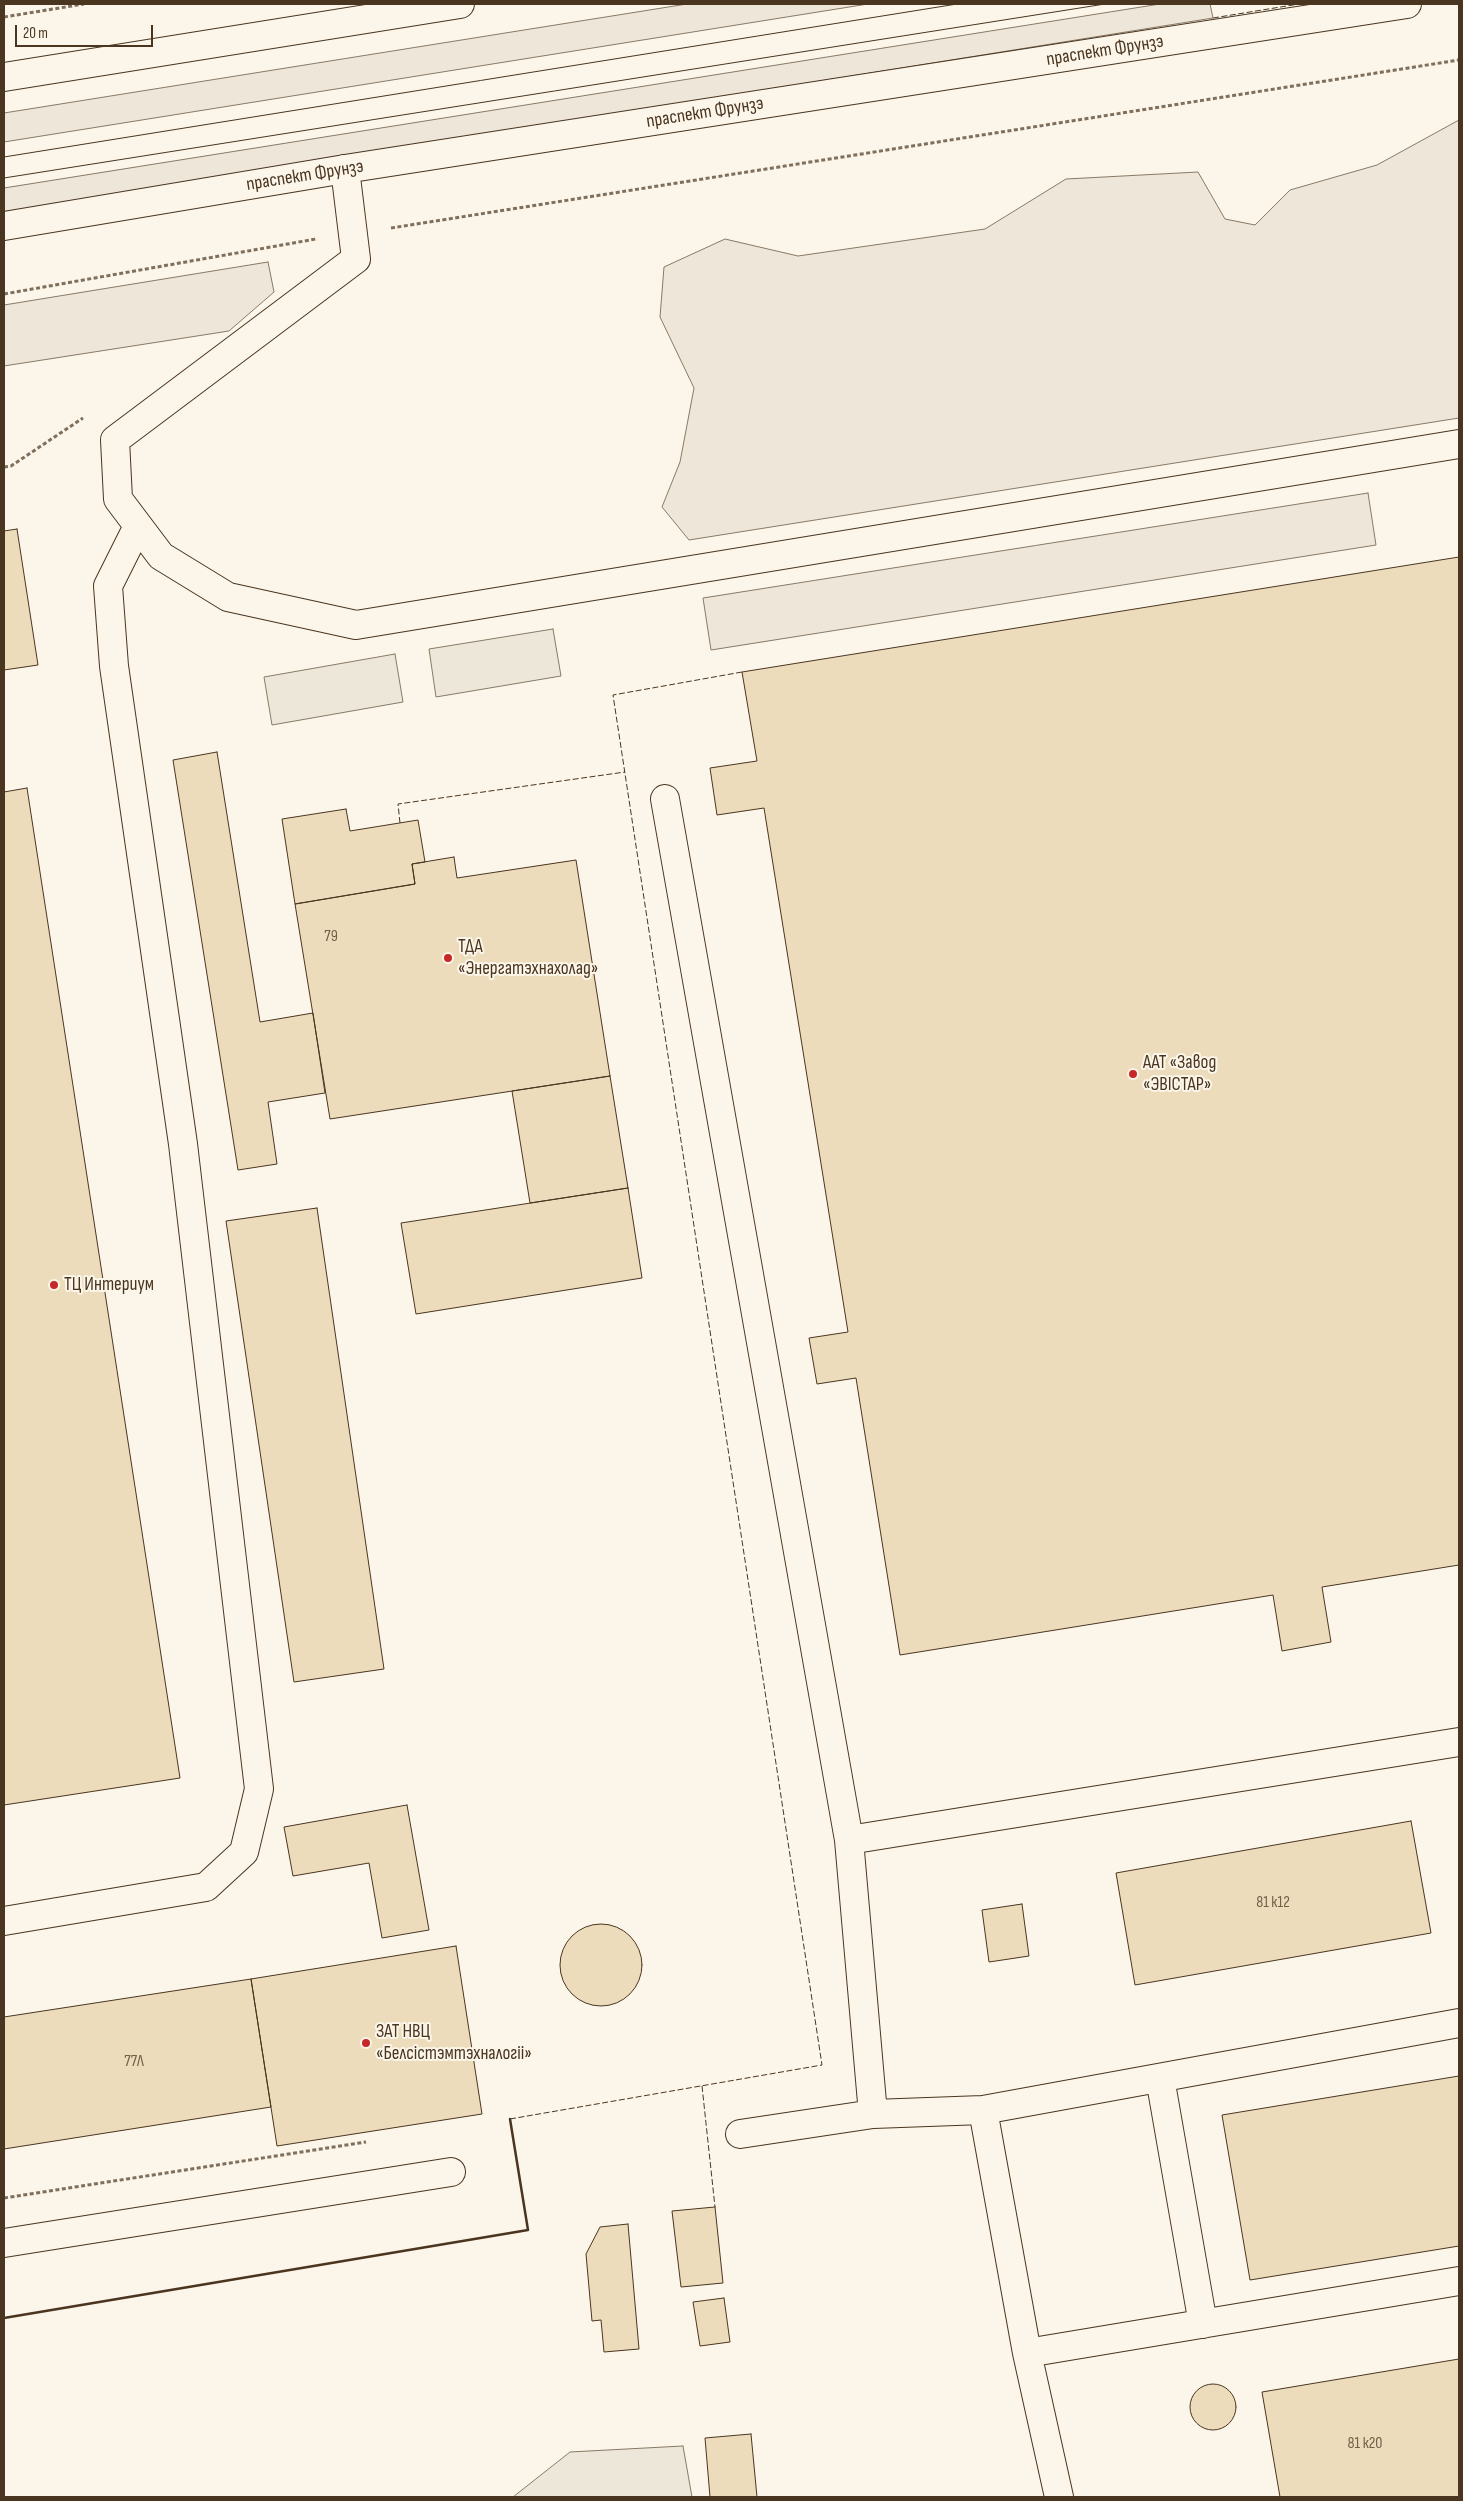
<!DOCTYPE html>
<html>
<head>
<meta charset="utf-8">
<style>
	body { margin:0 }
	#map { position:relative; width:1463px; height:2501px; overflow:hidden; background:#fbf6e9; font-family:"Sofia Sans Condensed",sans-serif }
	canvas { display:block }
	.frame { position:absolute; inset:0; border:5px solid #4a3520; pointer-events:none }
	.scale { position:absolute; left:15px; top:25px; width:138px; height:22px; box-sizing:border-box; border:2px solid #4a3520; border-top:0; padding-left:6px; font-size:15px; line-height:18px; white-space:nowrap; color:#4a3520; -webkit-text-stroke:4px #fbf6e9; paint-order:stroke }
</style>
</head>
<body>
<div id="map">
<canvas width="1463" height="2501"></canvas>
<div class="frame"></div>
<div class="scale">20 m</div>
</div>
<script>
const context = document.querySelector('canvas').getContext('2d');
context.lineJoin = 'round';
function fill(path, color) {
  context.fillStyle = color;
  context.fill(path, 'evenodd');
}
function poly(rows) {
  const path = new Path2D();
  for (const r of rows) {
    if (r.length === 3) {
      path.moveTo(r[0] + r[2], r[1]);
      path.arc(r[0], r[1], r[2], 0, 2 * Math.PI);
      continue;
    }
    path.moveTo(r[0], r[1]);
    for (let i = 2; i < r.length; i += 2) path.lineTo(r[i], r[i + 1]);
  }
  return path;
}
function trace(path, color, width, dash) {
  context.strokeStyle = color;
  context.lineWidth = width;
  context.lineCap = dash ? 'butt' : 'round';
  context.setLineDash(dash || []);
  context.stroke(path);
}
function write(font, color, halo, rows, align = 'center') {
  context.font = font + ' "Sofia Sans Condensed",sans-serif';
  context.lineWidth = 4;
  context.setLineDash([]);
  context.textBaseline = 'middle';
  context.strokeStyle = halo;
  context.fillStyle = color;
  for (const [text, x, y, turn = 0] of rows) {
    context.save();
    context.translate(x, y);
    context.rotate((+turn || 0) * Math.PI / 180);
    context.textAlign = isNaN(turn) ? turn : align;
    if (halo) context.strokeText(text, 0, 0);
    context.fillText(text, 0, 0);
    context.restore();
  }
}
const green = poly([
	[687,4,868,4,4,142,4,113,687,4],
	[1160,4,1210,4,1213,18,4,212,4,188,1160,4],
	[1459,120,1459,418,689,540,662,507,680,462,694,388,660,317,664,267,725,239,798,256,985,229,1066,179,1198,172,1225,219,1255,225,1290,190,1377,165,1459,120],
	[268,262,274,292,229,331,4,366,4,305,268,262],
	[1368,493,1376,545,711,650,703,598,1368,493]
]);
fill(green, '#ede6d9');
trace(green, '#887966', 1);
const parking = poly([
	[553,629,561,676,436,697,429,649,553,629],
	[395,654,403,702,272,725,264,677,395,654],
	[683,2446,692,2497,513,2497,570,2452,683,2446]
]);
fill(parking, '#ede7d9');
trace(parking, '#887966', 1);
const building = poly([
	[17,529,38,665,4,670,4,531,17,529],
	[1459,557,1459,1565,1322,1587,1331,1642,1282,1651,1273,1595,900,1655,856,1378,817,1384,809,1338,848,1332,764,808,717,815,710,768,757,761,742,672,1459,557],
	[217,752,260,1022,313,1013,325,1093,268,1102,277,1164,238,1170,173,760,217,752],
	[27,788,180,1778,4,1805,4,792,27,788],
	[346,809,350,831,418,820,425,862,412,864,415,884,295,904,282,819,346,809],
	[454,857,457,878,576,860,610,1076,330,1119,295,904,415,884,412,864,454,857],
	[610,1076,628,1188,530,1203,512,1091,610,1076],
	[628,1188,642,1278,416,1314,401,1223,628,1188],
	[317,1208,384,1669,294,1682,226,1221,317,1208],
	[407,1805,429,1930,382,1938,369,1863,293,1876,284,1827,407,1805],
	[1411,1821,1431,1933,1135,1985,1116,1873,1411,1821],
	[1022,1904,1029,1956,989,1962,982,1910,1022,1904],
	[601,1965,41],
	[456,1946,482,2114,277,2146,251,1979,456,1946],
	[251,1979,271,2107,4,2149,4,2017,251,1979],
	[1459,2076,1459,2246,1250,2280,1222,2115,1459,2076],
	[715,2207,723,2283,681,2287,672,2211,715,2207],
	[628,2224,639,2349,604,2352,601,2320,592,2321,586,2254,600,2227,628,2224],
	[724,2298,730,2342,700,2346,693,2302,724,2298],
	[1459,2359,1459,2497,1280,2497,1262,2392,1459,2359],
	[1213,2407,23],
	[751,2434,757,2497,710,2497,705,2438,751,2434]
]);
fill(building, '#ecdcbc');
trace(building, '#4a3520', 1);
const minor = poly([
	[345,169,356,259,115,440,118,499,161,556,228,597,356,625,1459,444],
	[665,799,849,1840],
	[4,1921,206,1887,244,1852,259,1789,183,1144,114,666,108,586,138,526],
	[1160,2078,1203,2324],
	[983,2110,1027,2353,1059,2497],
	[873,2114,849,1840,1459,1742],
	[740,2134,873,2114,983,2110,1459,2023],
	[4,2243,451,2172],
	[1027,2353,1459,2281]
]);
const major = poly([
	[4,77,460,4],
	[4,226,345,169,1407,4]
]);
trace(minor, '#4a3520', 30);
trace(major, '#4a3520', 30);
trace(poly([
	[4,17,84,4],
	[391,228,1459,60],
	[4,294,316,239],
	[4,467,11,466,83,418],
	[4,2198,366,2142]
]), '#7f6f5c', 3, [4, 2.5]);
trace(minor, '#fbf6e9', 28);
trace(major, '#fbf6e9', 28);
trace(poly([
	[4,157,957,4],
	[4,178,1105,4]
]), '#4a3520', 1);
trace(poly([
	[1213,18,1299,4],
	[400,823,398,804,625,772],
	[702,2086,715,2207],
	[510,2119,822,2065,613,695,742,672]
]), '#4a3520', 1, [6, 2.5]);
trace(poly([
	[4,2318,528,2230,510,2119]
]), '#4a3520', 2.5);
for (const [x, y, r, color] of [
	[448,958,5,"#c62828"],
	[1133,1074,5,"#c62828"],
	[54,1285,5,"#c62828"],
	[366,2043,5,"#c62828"]
]) {
  const dot = new Path2D();
  dot.arc(x, y, r, 0, 2 * Math.PI);
  context.fillStyle = color;
  context.fill(dot);
  trace(dot, '#fbf6e9', 2);
}
write('16px', '#725f47', null, [
	["79",331,937],
	["81 к12",1273,1903],
	["77Л",134,2062],
	["81 к20",1365,2444]
]);
write('19px', '#4a3520', '#fbf6e9', [
	["праспект Фрунзэ",1105,51,-9],
	["праспект Фрунзэ",705,113,-9],
	["праспект Фрунзэ",305,176,-9]
]);
write('19px', '#4a3520', '#fbf6e9', [
	["ТДА",458,947],
	["«Энергатэхнахолад»",458,969],
	["ААТ «Завод",1143,1063],
	["«ЭВІСТАР»",1143,1085],
	["ТЦ Интериум",64,1285],
	["ЗАТ НВЦ",376,2032],
	["«Белсістэмтэхналогіі»",376,2054]
], 'left');
</script>
</body>
</html>
